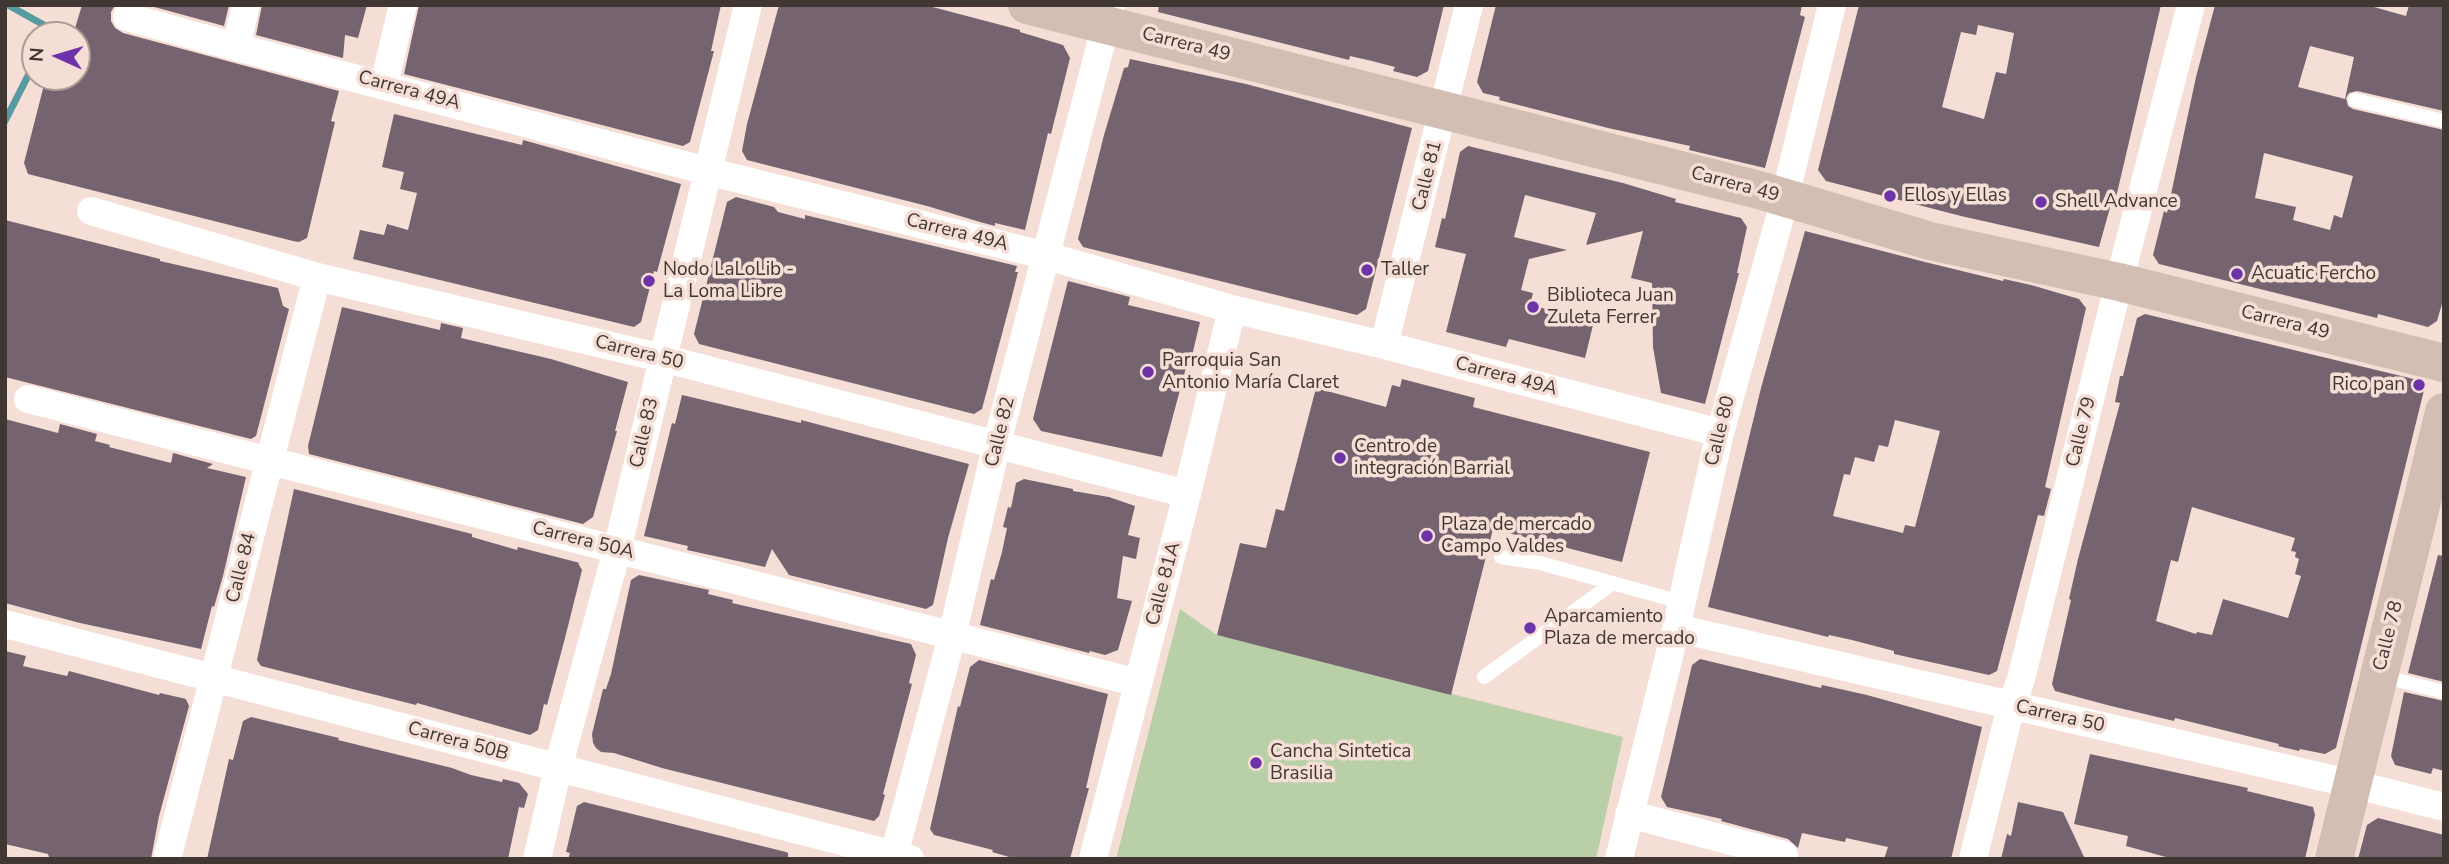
<!DOCTYPE html>
<html>
<head>
<meta charset="utf-8">
<style>
	body { margin:0 }
	#map { position:relative; width:2449px; height:864px; overflow:hidden; background:#f5ded5; font-family:"Nunito Sans",sans-serif }
	canvas { display:block }
	.frame { position:absolute; inset:0; border:7px solid #403733; pointer-events:none }
	.north { position:absolute; left:21px; top:21px; width:70px; height:70px; box-sizing:border-box; background:#f5ded5; border:2px solid #ad9b94; border-radius:50%; rotate:274deg; font-size:19px; font-weight:700; line-height:28px; text-align:center; color:#403733 }
	.north::after { content:''; display:block; margin:auto; width:24px; height:32px; background:#6d33a9; clip-path:polygon(50% 0,100% 100%,50% 72%,0 100%) }
</style>
</head>
<body>
<div id="map">
<canvas width="2449" height="864"></canvas>
<div class="frame"></div>
<div class="north">N</div>
</div>
<script>
const context = document.querySelector('canvas').getContext('2d');
context.lineJoin = 'round';
function fill(path, color) {
  context.fillStyle = color;
  context.fill(path, 'evenodd');
}
function poly(rows) {
  const path = new Path2D();
  for (const r of rows) {
    path.moveTo(r[0], r[1]);
    for (let i = 2; i < r.length; i += 2) path.lineTo(r[i], r[i + 1]);
  }
  return path;
}
function trace(path, color, width, dash) {
  context.strokeStyle = color;
  context.lineWidth = width;
  context.lineCap = dash ? 'butt' : 'round';
  context.setLineDash(dash || []);
  context.stroke(path);
}
function write(font, color, halo, rows, align = 'center') {
  context.font = font + ' "Nunito Sans",sans-serif';
  context.lineWidth = 7;
  context.setLineDash([]);
  context.textBaseline = 'middle';
  context.strokeStyle = halo;
  context.fillStyle = color;
  for (const [text, x, y, turn = 0] of rows) {
    context.save();
    context.translate(x, y);
    context.rotate((+turn || 0) * Math.PI / 180);
    context.textAlign = isNaN(turn) ? turn : align;
    if (halo) context.strokeText(text, 0, 0);
    context.fillText(text, 0, 0);
    context.restore();
  }
}
fill(poly([
	[1180,609,1217,635,1623,737,1596,859,1116,859]
]), '#b9cfa7');
trace(poly([
	[8,5,51,29,48,35],
	[5,121,35,62]
]), '#569ba2', 7);
fill(poly([
	[82,5,115,5,111,12,111,21,115,28,123,33,339,91,331,121,335,122,307,238,299,242,293,241,28,174,24,163,46,77,77,77,77,35,73,35],
	[147,5,229,5,224,26],
	[262,5,367,5,358,38,345,35,343,58,256,35],
	[419,5,721,5,711,51,714,51,690,142,683,146,404,74],
	[779,5,925,5,1020,30,1020,32,1063,45,1070,58,1051,134,1048,133,1025,230,995,223,995,226,980,222,927,206,747,160,742,151,747,124],
	[1159,5,1444,5,1428,71,1417,77,1393,71,1395,67,1372,61,1350,56,1349,60,1158,12],
	[1496,5,1802,5,1800,15,1805,17,1765,168,1689,150,1690,146,1608,128,1499,100,1500,97,1483,93,1477,82],
	[1859,5,2161,5,2118,189,2114,204,2111,204,2099,247,1961,216,1826,181,1818,170],
	[1978,25,2014,33,2006,74,1996,72,1984,119,1942,107,1961,32,1976,35],
	[2215,5,2367,5,2406,16,2409,5,2444,5,2444,111,2357,91,2349,93,2346,98,2348,106,2353,109,2444,130,2444,297,2437,321,2428,327,2378,314,2377,318,2159,264,2153,255,2164,211,2167,213,2196,77],
	[2310,46,2354,57,2345,99,2298,87],
	[2264,153,2353,176,2342,218,2334,215,2330,230,2293,220,2296,207,2255,198],
	[1130,59,1246,84,1412,128,1366,309,1357,315,1083,247,1078,239,1104,135,1124,68,1128,67],
	[394,114,522,145,523,140,681,184,657,272,654,271,641,322,634,327,353,259,360,230,384,235,387,224,408,230,417,193,400,189,404,172,382,167],
	[1468,146,1623,183,1676,199,1675,202,1741,218,1747,227,1737,273,1739,273,1705,404,1661,393,1653,347,1652,283,1631,278,1643,231,1586,245,1596,213,1525,195,1514,237,1567,250,1529,259,1521,290,1533,293,1530,305,1594,321,1585,358,1509,339,1506,347,1446,332,1466,254,1435,247,1442,218,1445,219,1460,152],
	[736,197,774,207,778,212,805,219,805,215,1017,266,1015,272,1018,272,1011,300,982,409,974,414,699,344,694,334,727,202],
	[5,220,160,259,160,261,278,288,283,306,289,309,256,436,251,439,5,377],
	[1805,231,1925,262,2003,281,2004,279,2031,285,2079,299,2086,308,2045,487,2051,489,2044,516,2038,515,1997,671,1989,675,1894,654,1894,651,1852,640,1829,635,1828,637,1708,607,1761,388],
	[1895,420,1940,431,1915,527,1905,525,1903,533,1833,516,1844,474,1850,475,1855,457,1874,462,1879,445,1888,447],
	[1068,281,1130,297,1128,305,1200,322,1191,360,1188,360,1162,457,1041,431,1033,419],
	[342,307,440,330,441,323,463,328,461,338,551,359,628,382,615,431,617,431,593,517,583,524,309,454,308,446],
	[2145,314,2426,382,2336,748,2325,754,2300,749,2299,751,2278,746,2279,744,2175,718,2174,721,2111,706,2055,691,2052,684,2071,600,2069,599,2078,559,2120,403,2115,402,2120,376,2123,376,2137,318],
	[2192,507,2295,538,2291,551,2296,552,2295,557,2299,559,2295,574,2301,576,2288,618,2223,599,2212,635,2197,632,2196,634,2156,621,2171,560,2178,562],
	[1402,379,1475,398,1473,407,1650,452,1622,562,1493,529,1451,695,1217,635,1240,543,1266,548,1276,509,1284,511,1316,388,1386,407,1392,385,1400,387],
	[682,395,801,423,801,420,969,464,948,538,933,605,926,609,789,575,772,549,765,567,687,550,688,546,644,536,672,423,675,424],
	[5,419,58,433,60,424,97,434,95,441,110,445,109,447,171,463,173,453,213,464,207,468,246,477,223,576,214,607,212,606,201,649,80,623,5,603],
	[1024,479,1073,489,1073,491,1109,497,1135,506,1128,535,1140,538,1136,559,1123,556,1117,598,1132,601,1118,650,1105,655,1090,651,1089,653,980,625,991,579,994,580,1002,552,1007,528,1003,527,1008,507,1011,508,1016,483],
	[294,489,472,534,472,537,517,550,518,547,580,563,578,563,582,570,565,638,547,705,544,704,538,730,530,735,417,703,416,705,261,666,257,660],
	[2438,555,2444,556,2444,682,2408,673],
	[639,575,709,590,708,594,733,600,732,603,911,644,916,655,909,683,912,684,883,794,885,795,879,816,874,821,662,768,614,753,601,752,596,748,593,743,592,734,603,689,606,689,611,674,631,580],
	[5,651,26,656,23,666,67,676,69,671,159,695,160,693,186,699,189,706,159,816,151,859,58,859,49,857,48,854,5,844],
	[1700,659,1821,688,1822,685,1867,695,1982,727,1951,859,1884,859,1888,847,1846,838,1845,842,1802,833,1798,848,1788,839,1721,821,1722,819,1667,807,1661,797,1670,760,1692,665],
	[979,660,1108,694,1086,788,1089,788,1070,859,1016,859,992,852,993,850,934,835,930,829,958,706,960,707,970,667],
	[2404,692,2444,701,2444,771,2433,768,2431,774,2395,765,2391,756],
	[251,717,339,738,338,740,452,768,471,775,502,782,503,779,519,783,528,794,524,808,519,807,508,859,207,859,229,759,233,760,243,721],
	[2090,754,2248,788,2247,791,2313,807,2315,815,2305,859,2173,859,2126,846,2128,836,2074,824],
	[584,802,786,852,788,853,788,859,568,859,570,853,566,852,577,806],
	[2018,802,2063,812,2085,859,2001,859,2007,834,2011,836],
	[2378,818,2444,835,2444,859,2358,859,2367,825]
]), '#75636f');
trace(poly([
	[2355,100,2444,121],
	[1501,557,1540,563,1681,602],
	[2381,676,2444,692],
	[1484,677,1613,583]
]), '#fff', 14);
trace(poly([
	[246,5,236,47,707,171,1047,256,1232,309,1384,345,1720,433],
	[127,17,236,47],
	[384,84,403,5],
	[91,211,317,277,662,358,1187,494],
	[1384,345,1469,5],
	[28,399,1138,683],
	[5,624,910,859],
	[1676,628,2353,784,2444,807],
	[1629,814,1784,855,1783,859],
	[167,859,317,277],
	[537,859,558,768,617,550,748,5],
	[893,859,952,636,997,443,1111,5],
	[1093,859,1187,494,1232,309],
	[1619,859,1676,628,1720,433,1780,217,1832,5],
	[1973,859,2011,706,2021,679,2119,282,2191,5]
]), '#fff', 28);
trace(poly([
	[1027,5,1759,190,1930,241,2119,282,2444,363],
	[2334,859,2444,412]
]), '#d2beb3', 38);
for (const [x, y, r, color] of [
	[1890,196,7,"#6d33a9"],
	[2041,202,7,"#6d33a9"],
	[1367,270,7,"#6d33a9"],
	[2237,274,7,"#6d33a9"],
	[649,281,7,"#6d33a9"],
	[1533,307,7,"#6d33a9"],
	[1148,372,7,"#6d33a9"],
	[2419,385,7,"#6d33a9"],
	[1340,458,7,"#6d33a9"],
	[1427,536,7,"#6d33a9"],
	[1530,628,7,"#6d33a9"],
	[1256,763,7,"#6d33a9"]
]) {
  const dot = new Path2D();
  dot.arc(x, y, r, 0, 2 * Math.PI);
  context.fillStyle = color;
  context.fill(dot);
  trace(dot, '#f5ded5', 2.5);
}
write('19px', '#403733', '#f5ded5', [
	["Carrera 49",1186,45,14],
	["Carrera 49A",409,91,15],
	["Calle 81",1428,176,-76],
	["Carrera 49",1735,185,15],
	["Carrera 49A",957,233,14],
	["Carrera 49",2285,323,14],
	["Carrera 50",639,353,14],
	["Carrera 49A",1506,377,15],
	["Calle 80",1721,431,-76],
	["Calle 82",1001,432,-76],
	["Calle 79",2082,432,-76],
	["Calle 83",645,433,-77],
	["Carrera 50A",583,541,14],
	["Calle 84",242,568,-76],
	["Calle 81A",1164,584,-75],
	["Calle 78",2389,636,-76],
	["Carrera 50",2060,717,13],
	["Carrera 50B",458,742,15]
]);
write('19px', '#403733', '#f5ded5', [
	["Ellos y Ellas",1904,196],
	["Shell Advance",2055,202],
	["Nodo LaLoLib -",663,270],
	["La Loma Libre",663,292],
	["Taller",1381,270],
	["Acuatic Fercho",2251,274],
	["Biblioteca Juan",1547,296],
	["Zuleta Ferrer",1547,318],
	["Parroquia San",1162,361],
	["Antonio María Claret",1162,383],
	["Rico pan",2405,385,"right"],
	["Centro de",1354,447],
	["integración Barrial",1354,469],
	["Plaza de mercado",1441,525],
	["Campo Valdes",1441,547],
	["Aparcamiento",1544,617],
	["Plaza de mercado",1544,639],
	["Cancha Sintetica",1270,752],
	["Brasilia",1270,774]
], 'left');
</script>
</body>
</html>
